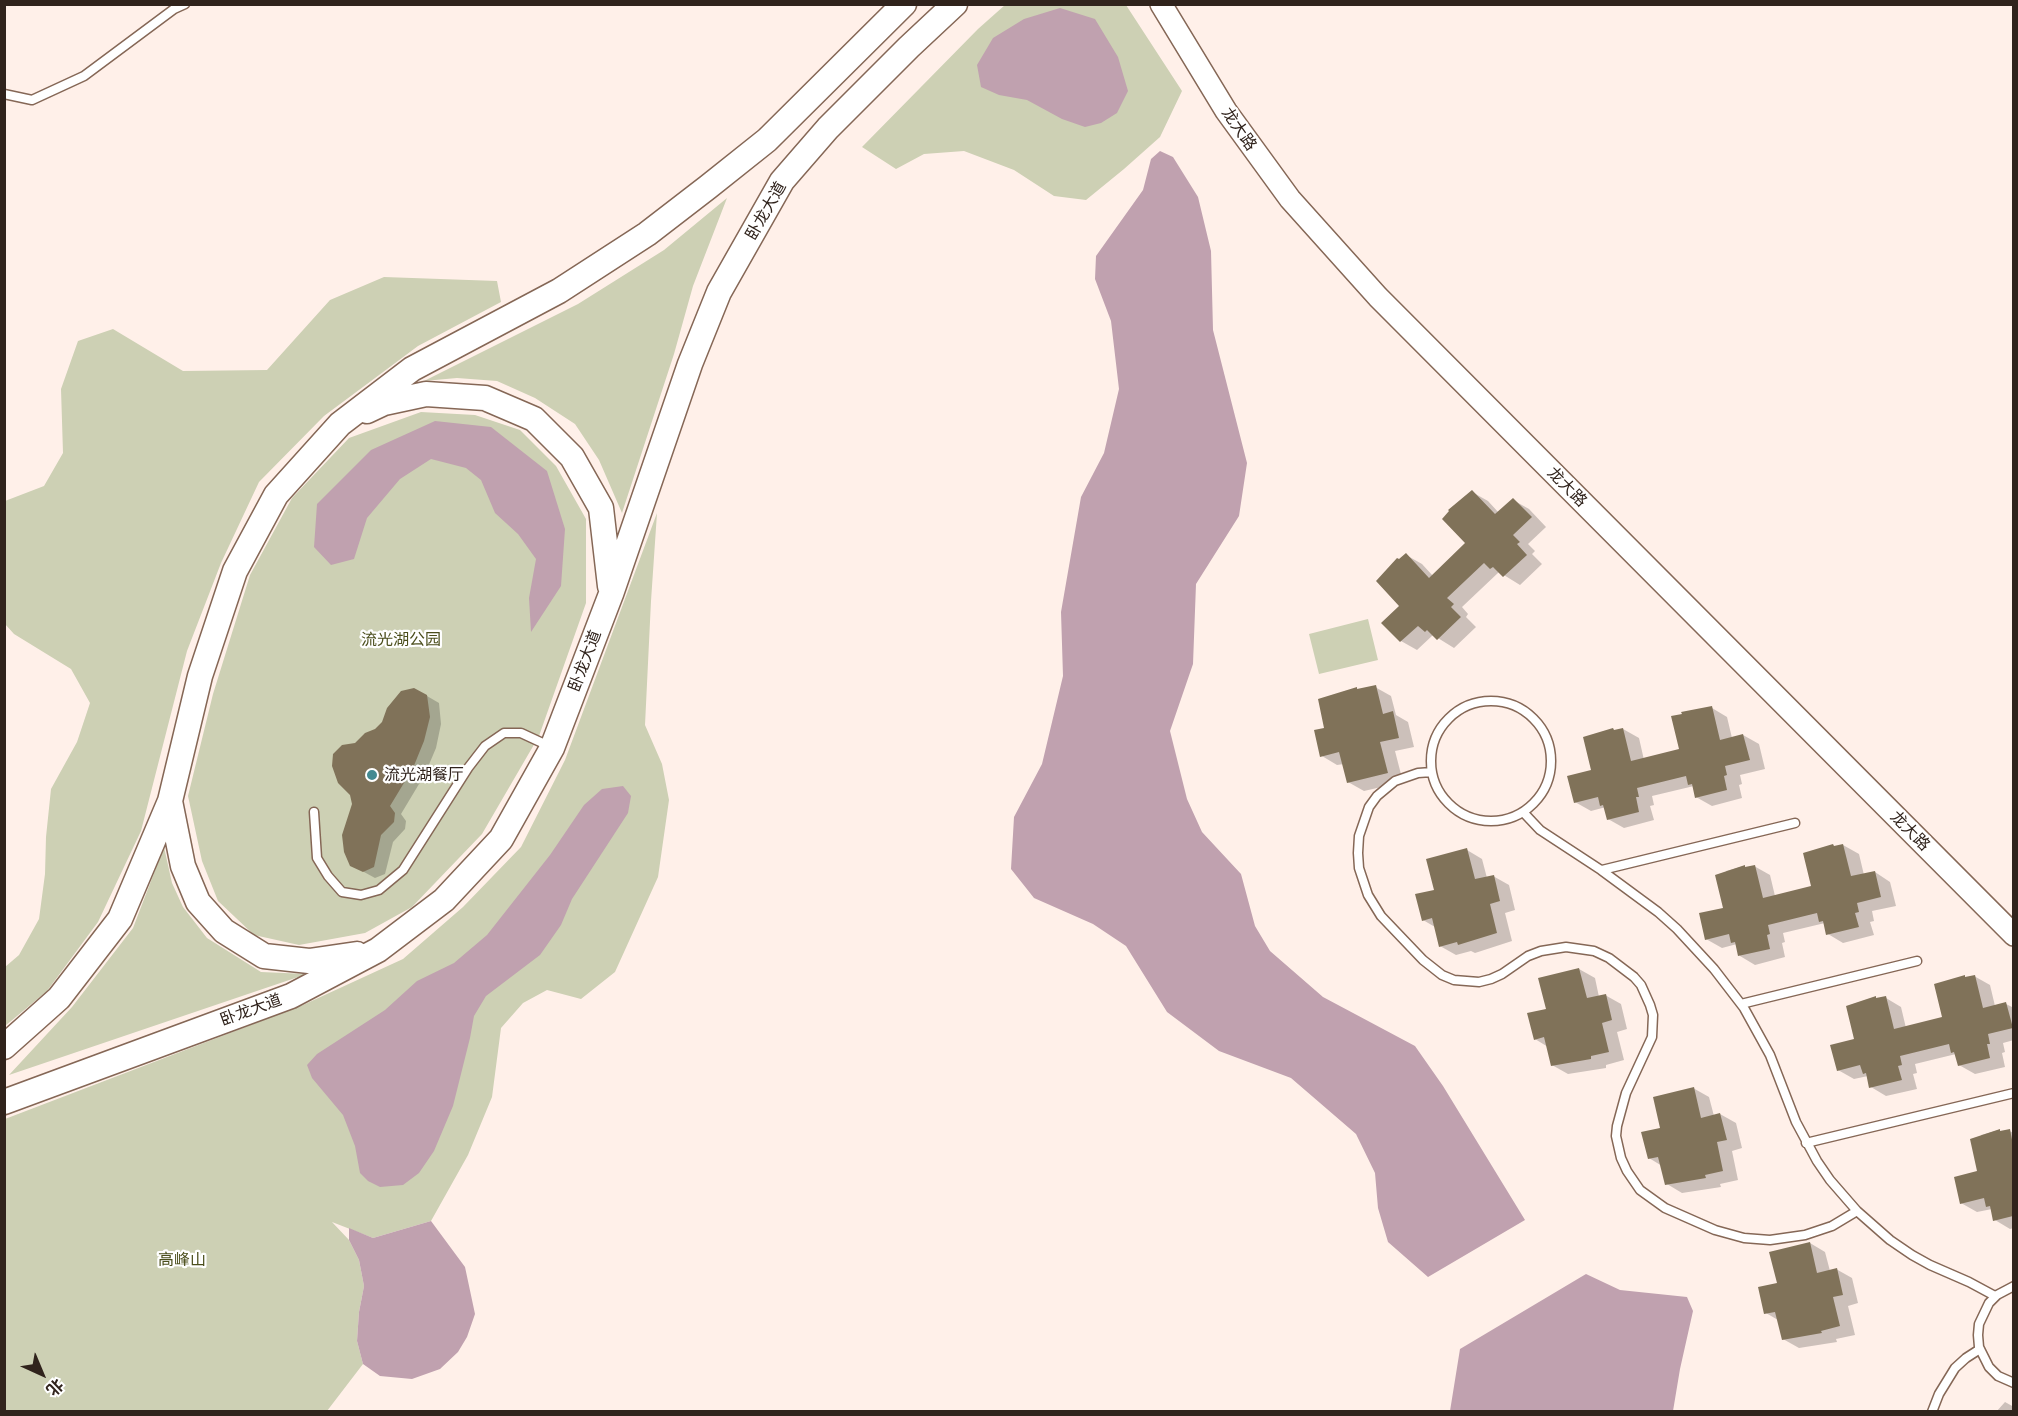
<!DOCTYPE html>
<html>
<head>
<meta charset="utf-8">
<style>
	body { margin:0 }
	#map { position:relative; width:2018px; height:1416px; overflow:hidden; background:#fff0e9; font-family:"Public Sans","Noto Sans SC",sans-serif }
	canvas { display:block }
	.frame { position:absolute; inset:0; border:6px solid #30231c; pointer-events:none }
	.north { position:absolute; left:12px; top:1344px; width:60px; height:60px; -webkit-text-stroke:4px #fff; paint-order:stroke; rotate:136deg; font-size:16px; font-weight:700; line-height:24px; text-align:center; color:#30231c }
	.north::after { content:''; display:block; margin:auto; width:21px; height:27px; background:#30231c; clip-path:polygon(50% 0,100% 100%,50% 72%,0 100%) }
</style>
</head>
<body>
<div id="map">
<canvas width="2018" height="1416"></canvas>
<div class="frame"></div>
<div class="north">北</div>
</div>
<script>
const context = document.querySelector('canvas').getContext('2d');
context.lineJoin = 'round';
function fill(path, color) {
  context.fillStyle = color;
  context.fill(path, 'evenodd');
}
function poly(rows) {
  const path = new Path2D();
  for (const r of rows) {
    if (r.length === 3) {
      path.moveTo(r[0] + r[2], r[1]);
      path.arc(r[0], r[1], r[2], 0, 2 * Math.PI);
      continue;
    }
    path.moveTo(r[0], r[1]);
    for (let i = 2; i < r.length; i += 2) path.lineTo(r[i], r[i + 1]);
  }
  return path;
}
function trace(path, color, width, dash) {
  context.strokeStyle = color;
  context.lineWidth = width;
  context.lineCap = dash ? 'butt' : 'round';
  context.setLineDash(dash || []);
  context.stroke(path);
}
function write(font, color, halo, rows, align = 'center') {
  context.font = font + ' "Public Sans","Noto Sans SC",sans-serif';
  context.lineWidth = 4.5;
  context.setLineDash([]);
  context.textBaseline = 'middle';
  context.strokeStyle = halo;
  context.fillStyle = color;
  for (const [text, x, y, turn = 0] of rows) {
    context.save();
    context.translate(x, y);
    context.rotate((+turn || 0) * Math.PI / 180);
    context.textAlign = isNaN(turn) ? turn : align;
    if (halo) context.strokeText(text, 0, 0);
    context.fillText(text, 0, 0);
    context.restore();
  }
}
fill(poly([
	[1005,5,1126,5,1182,91,1160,137,1124,169,1086,200,1054,196,1014,170,964,151,924,154,896,169,862,147,978,29],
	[727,198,693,286,674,354,622,513,599,460,575,424,535,398,497,381,457,378,424,381,578,304,664,250],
	[384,277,497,281,501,302,418,346,324,416,259,482,221,563,187,651,141,831,98,922,47,991,5,1026,5,967,19,955,39,919,45,874,46,837,51,789,77,742,90,703,71,669,14,634,5,624,5,501,44,486,63,453,61,389,78,341,113,329,183,371,267,370,330,300],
	[421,412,475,415,520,430,556,466,586,519,586,603,539,736,482,834,412,907,365,933,299,945,254,935,218,901,202,861,188,796,213,694,250,575,292,498,349,438],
	[657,513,651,601,645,725,662,764,669,800,658,877,615,972,581,999,547,990,523,1003,501,1028,492,1097,468,1155,431,1221,373,1238,332,1222,349,1240,359,1260,364,1286,359,1312,357,1341,363,1364,327,1411,5,1412,5,1119,303,1005,403,959,463,907,521,847,565,760],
	[1368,619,1378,660,1319,674,1309,634],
	[164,847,172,883,183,907,207,938,261,972,307,974,9,1075,72,1007,133,928]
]), '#cdd0b4');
fill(poly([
	[1060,8,1095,19,1118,57,1128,91,1117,113,1101,123,1085,127,1062,119,1027,100,999,95,981,87,977,65,993,38,1024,19],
	[1160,151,1173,157,1198,197,1211,251,1213,330,1247,463,1239,516,1196,584,1193,664,1170,731,1187,799,1202,832,1241,874,1255,926,1270,951,1323,997,1415,1046,1443,1086,1525,1220,1428,1277,1388,1242,1378,1208,1375,1173,1356,1134,1291,1078,1219,1051,1167,1012,1126,946,1093,924,1034,898,1011,869,1014,817,1042,764,1063,676,1061,612,1081,497,1104,453,1119,389,1111,321,1095,279,1096,256,1143,190,1151,159],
	[435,421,491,427,547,471,565,529,561,586,531,632,529,598,536,559,518,534,495,513,481,480,466,468,431,459,400,479,367,518,354,559,331,565,314,547,317,504,371,450],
	[623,786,631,796,628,813,572,899,561,925,540,955,486,996,474,1016,470,1038,453,1106,434,1151,419,1173,403,1185,380,1187,368,1181,360,1173,355,1146,343,1115,312,1078,307,1065,317,1054,385,1010,417,981,454,963,487,935,550,855,584,805,602,789],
	[431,1221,465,1267,475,1314,467,1337,458,1352,440,1369,412,1379,380,1376,363,1364,357,1341,359,1312,364,1286,359,1260,349,1240,349,1228,373,1238],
	[1586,1274,1620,1290,1687,1297,1693,1311,1680,1369,1673,1411,1450,1411,1460,1349]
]), '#c0a1af');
fill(poly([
	[1472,492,1488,501,1499,513,1513,500,1529,509,1546,527,1528,544,1535,551,1532,554,1542,564,1520,585,1499,572,1462,607,1468,614,1466,617,1476,627,1454,648,1433,635,1417,650,1401,641,1384,623,1401,606,1399,561,1406,555,1422,564,1433,576,1467,543],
	[1375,687,1391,696,1396,715,1408,722,1414,747,1395,751,1403,782,1364,791,1348,782,1344,764,1337,765,1322,756,1326,729,1356,688,1360,690],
	[427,696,439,703,441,724,436,748,425,774,401,814,406,821,405,829,393,842,385,874,375,878,364,872,354,805,356,744],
	[1712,708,1727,717,1732,738,1743,735,1759,744,1765,769,1740,775,1742,784,1739,785,1742,798,1712,806,1696,797,1694,786,1652,796,1654,805,1650,806,1654,820,1624,828,1608,819,1606,807,1591,811,1575,802,1616,731,1623,729,1639,738,1644,760,1681,750],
	[1843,845,1859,854,1864,875,1875,872,1890,882,1896,906,1872,911,1874,921,1870,922,1874,935,1843,943,1828,934,1825,923,1783,933,1785,942,1782,943,1785,957,1755,965,1740,956,1737,944,1722,948,1706,939,1724,909,1726,871,1744,866,1747,868,1754,866,1770,875,1775,896,1813,887,1836,847],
	[1467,850,1482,859,1487,878,1493,876,1509,885,1515,910,1505,913,1512,941,1475,953,1471,951,1456,955,1440,946,1435,927,1423,920,1436,891],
	[1579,969,1595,978,1599,997,1605,995,1621,1004,1627,1029,1617,1032,1624,1060,1606,1065,1606,1068,1568,1074,1552,1065,1548,1047,1535,1039,1548,1010],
	[1974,976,1990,985,1995,1006,2006,1004,2014,1008,2014,1040,2003,1043,2005,1052,2002,1053,2005,1067,1975,1074,1959,1065,1956,1054,1915,1064,1917,1073,1913,1074,1917,1089,1886,1096,1871,1087,1868,1076,1854,1079,1838,1070,1856,1040,1876,998,1879,999,1886,998,1901,1007,1906,1028,1944,1019],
	[1693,1088,1709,1097,1714,1116,1720,1114,1736,1123,1742,1148,1732,1151,1738,1180,1720,1184,1721,1187,1682,1193,1667,1184,1662,1166,1649,1158,1662,1129],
	[1999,1130,2002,1132,2009,1131,2014,1133,2014,1228,2010,1229,1995,1220,1992,1209,1977,1212,1961,1203,1979,1172,1981,1135],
	[1810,1243,1825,1252,1830,1271,1836,1269,1852,1278,1858,1303,1848,1306,1855,1335,1836,1339,1837,1342,1799,1348,1783,1339,1778,1320,1766,1313,1779,1284],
	[2005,1402,2014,1407,2014,1412,1996,1412]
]), '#0003');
fill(poly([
	[1472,490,1495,514,1513,498,1532,517,1513,535,1520,542,1517,544,1527,555,1503,577,1493,567,1490,569,1484,563,1447,598,1454,604,1451,607,1461,617,1437,640,1427,630,1425,632,1418,626,1400,642,1381,623,1399,606,1376,581,1397,558,1399,559,1406,553,1429,578,1465,543,1442,519,1449,511,1448,510],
	[1376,685,1383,714,1393,711,1399,738,1380,742,1388,773,1347,783,1339,752,1320,757,1314,730,1324,728,1318,699,1357,687,1357,689],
	[414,688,427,695,430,717,424,741,413,768,390,806,395,813,394,822,381,835,374,867,363,872,350,866,344,852,342,835,352,804,350,795,338,783,332,766,333,754,342,745,355,743,365,733,375,729,382,722,387,708,401,691],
	[1712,706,1720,740,1743,734,1750,760,1725,766,1727,775,1724,776,1727,790,1695,798,1692,784,1688,785,1686,776,1637,788,1639,797,1636,797,1639,812,1607,820,1603,805,1600,806,1598,797,1574,803,1567,776,1591,770,1583,737,1613,728,1614,730,1623,728,1631,761,1679,749,1671,716,1682,714,1681,712],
	[1833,844,1834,846,1843,844,1851,876,1875,871,1881,897,1857,903,1859,912,1855,913,1859,927,1826,935,1823,921,1819,922,1817,913,1768,925,1770,934,1767,935,1770,949,1738,956,1735,942,1731,943,1729,934,1705,940,1699,913,1723,908,1715,875,1745,865,1745,867,1755,865,1763,898,1811,886,1803,853],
	[1467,848,1475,879,1494,875,1500,901,1490,904,1497,933,1458,945,1457,942,1439,947,1432,918,1422,921,1415,894,1434,890,1426,859],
	[1579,968,1587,998,1606,994,1612,1020,1602,1023,1609,1052,1591,1056,1591,1059,1551,1066,1544,1037,1534,1040,1527,1013,1546,1009,1538,978],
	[1965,975,1965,977,1975,975,1983,1008,2006,1002,2013,1028,1988,1034,1990,1044,1987,1044,1990,1058,1958,1066,1954,1052,1951,1053,1949,1044,1900,1056,1902,1065,1898,1066,1902,1080,1869,1088,1866,1073,1863,1074,1860,1065,1837,1071,1830,1045,1854,1039,1846,1006,1876,996,1876,998,1886,996,1894,1029,1942,1017,1934,984],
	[1694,1087,1701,1118,1720,1113,1727,1140,1717,1142,1723,1171,1705,1175,1706,1178,1665,1185,1658,1157,1648,1159,1641,1132,1660,1128,1653,1097],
	[2000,1129,2000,1131,2010,1129,2013,1145,2013,1216,1993,1221,1990,1206,1986,1207,1984,1198,1960,1204,1954,1177,1977,1171,1970,1139],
	[1810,1242,1817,1273,1837,1268,1843,1295,1833,1297,1840,1326,1821,1331,1822,1333,1782,1340,1775,1312,1764,1314,1758,1287,1777,1283,1769,1252]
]), '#807259');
const service = poly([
	[4,94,32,100,84,76,174,9,185,4],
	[1491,761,60],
	[1432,772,1418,773,1395,781,1377,796,1369,807,1359,836,1358,853,1359,868,1368,895,1381,916,1423,960,1442,975,1454,980,1479,982,1491,979,1502,974,1528,956,1541,951,1566,947,1594,951,1609,958,1634,977,1641,985,1650,1005,1653,1015,1652,1037,1626,1093,1617,1126,1616,1136,1621,1158,1627,1171,1640,1190,1665,1208,1715,1230,1744,1238,1770,1240,1805,1235,1832,1226,1857,1211],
	[314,812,317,858,328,876,342,892,361,895,379,890,403,870,468,768,485,746,504,733,521,733,549,746],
	[1523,812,1540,830,1601,870,1658,912,1677,929,1714,969,1744,1008,1770,1055,1796,1122,1817,1161,1830,1180,1857,1211,1890,1240,1912,1255,1930,1265,1969,1282,1995,1296],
	[1602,870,1795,823],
	[1741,1004,1917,961],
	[1806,1143,2014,1093],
	[2014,1286,1997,1295,1989,1303,1979,1324,1978,1335,1979,1347,1989,1367,1998,1376,2014,1383],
	[1932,1412,1939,1394,1955,1368,1966,1358,1980,1349]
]);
const tertiary = poly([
	[1161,4,1226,111,1290,199,1378,297,2014,935]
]);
const secondary = poly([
	[367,411,384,403,426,394,485,398,534,419,572,457,601,508,610,586],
	[170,801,183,866,198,902,224,931,264,956,309,961,357,954],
	[4,1047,59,998,120,919,170,801,200,676,235,571,276,495,340,424,412,369,559,291,647,234,708,187,767,140,904,4],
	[4,1102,291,996,378,950,444,900,501,839,552,748,611,594,690,364,719,292,782,181,828,128,909,47,955,4]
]);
trace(service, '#856756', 11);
trace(tertiary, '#856756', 24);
trace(secondary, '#856756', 27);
trace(service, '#fff', 8);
trace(tertiary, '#fff', 21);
trace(secondary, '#fff', 24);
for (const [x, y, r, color] of [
	[372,775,6,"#438a91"]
]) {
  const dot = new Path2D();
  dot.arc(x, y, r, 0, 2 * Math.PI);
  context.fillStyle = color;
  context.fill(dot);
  trace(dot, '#fff', 2);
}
write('16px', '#30231c', '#fff', [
	["龙大路",1239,129,55],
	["卧龙大道",766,211,-60],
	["龙大路",1567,487,45],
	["卧龙大道",585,661,-69],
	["龙大路",1910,831,45],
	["卧龙大道",251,1010,-20]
]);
write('16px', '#4b4e1c', '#fff', [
	["流光湖公园",401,640],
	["高峰山",182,1260]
]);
write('16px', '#30231c', '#fff', [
	["流光湖餐厅",384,775]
], 'left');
</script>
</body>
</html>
